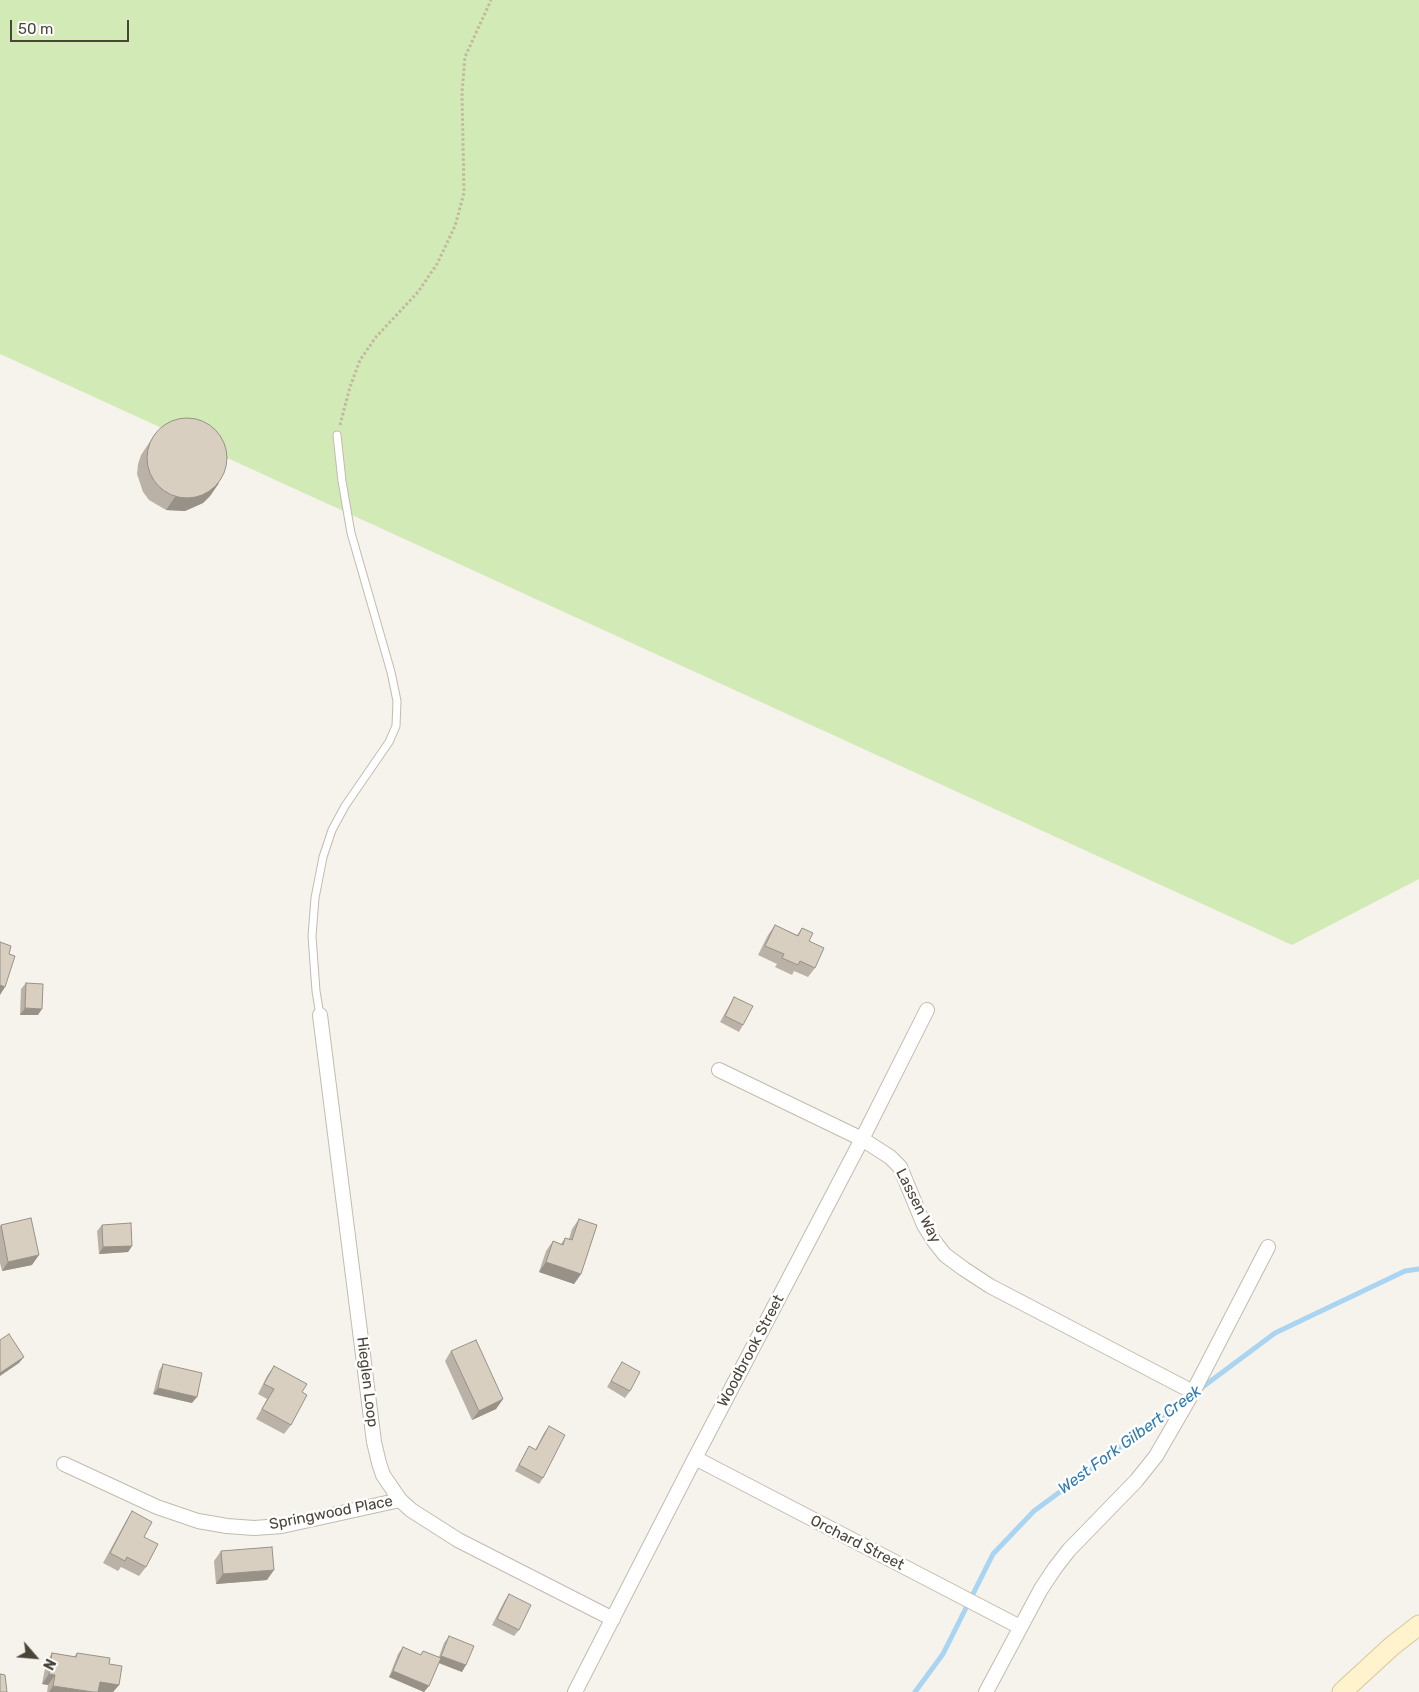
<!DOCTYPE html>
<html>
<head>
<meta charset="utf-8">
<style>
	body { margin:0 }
	#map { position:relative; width:1419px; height:1692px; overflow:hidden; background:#f6f3ec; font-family:Rubik,sans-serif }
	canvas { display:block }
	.north { position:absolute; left:10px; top:1632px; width:50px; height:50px; -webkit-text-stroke:4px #fff; paint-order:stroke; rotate:117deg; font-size:14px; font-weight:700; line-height:20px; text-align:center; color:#4b4439 }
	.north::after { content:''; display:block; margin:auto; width:18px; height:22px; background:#4b4439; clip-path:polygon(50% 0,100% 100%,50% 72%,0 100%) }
	.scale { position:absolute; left:10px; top:20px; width:119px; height:22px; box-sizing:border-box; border:2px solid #4b4439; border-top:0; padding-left:6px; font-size:15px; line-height:18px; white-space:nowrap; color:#4b4439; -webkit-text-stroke:4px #fff; paint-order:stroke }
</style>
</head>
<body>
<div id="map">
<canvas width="1419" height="1692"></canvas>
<div class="north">N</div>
<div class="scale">50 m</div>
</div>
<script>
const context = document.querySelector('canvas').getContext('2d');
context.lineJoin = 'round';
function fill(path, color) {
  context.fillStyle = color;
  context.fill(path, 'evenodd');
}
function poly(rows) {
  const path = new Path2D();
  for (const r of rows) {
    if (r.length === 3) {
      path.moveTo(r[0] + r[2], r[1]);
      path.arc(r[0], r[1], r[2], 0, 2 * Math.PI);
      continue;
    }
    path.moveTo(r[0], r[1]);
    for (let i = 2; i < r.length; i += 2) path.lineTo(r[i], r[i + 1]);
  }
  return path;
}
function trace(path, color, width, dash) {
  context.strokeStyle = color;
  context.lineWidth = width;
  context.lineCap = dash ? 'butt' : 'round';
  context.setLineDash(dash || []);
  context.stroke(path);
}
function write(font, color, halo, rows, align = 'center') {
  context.font = font + ' Rubik,sans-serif';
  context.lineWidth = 5;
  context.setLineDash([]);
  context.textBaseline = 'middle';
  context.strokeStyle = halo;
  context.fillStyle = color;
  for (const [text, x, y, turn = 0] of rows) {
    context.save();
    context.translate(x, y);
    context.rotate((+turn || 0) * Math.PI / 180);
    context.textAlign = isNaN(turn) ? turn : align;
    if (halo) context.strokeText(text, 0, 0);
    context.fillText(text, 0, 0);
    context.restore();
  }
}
fill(poly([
	[0,0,1419,0,1419,879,1292,945,0,354]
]), '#d2eab5');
trace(poly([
	[1200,1389,1275,1333,1405,1271,1419,1269],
	[915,1692,943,1654,993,1554,1034,1511,1183,1401]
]), '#a9d4f2', 5);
const lane = poly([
	[320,1015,316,991,312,936,315,898,323,857,332,830,345,806,389,742,396,726,397,701,391,672,351,533,342,481,337,435]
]);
const street = poly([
	[320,1015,374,1442,379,1463,383,1475,400,1500,411,1510,458,1540,613,1619],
	[719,1070,862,1139,890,1157,900,1167,924,1225,934,1241,945,1255,964,1269,990,1286,1193,1392],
	[695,1458,1020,1627],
	[64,1464,157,1507,198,1521,227,1526,254,1528,282,1526,400,1500],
	[575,1692,695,1458,862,1139,927,1010],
	[986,1692,1041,1589,1055,1568,1069,1550,1136,1481,1156,1456,1193,1392,1268,1247]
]);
const secondary = poly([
	[1342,1692,1392,1646,1419,1625]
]);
trace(lane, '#c2bbae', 9);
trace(street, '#c2bbae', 16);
trace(secondary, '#d6c79b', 21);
trace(poly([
	[340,425,350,387,360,360,376,337,418,292,437,264,455,226,464,193,462,92,465,57,491,0]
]), '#c4b79f', 3, [2.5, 2.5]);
trace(lane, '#fff', 7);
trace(street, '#fff', 14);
trace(secondary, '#fff3cd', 19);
fill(poly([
	[155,434,219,483,210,496,203,503,185,511,166,510,149,500,143,492,137,474,138,464,141,455],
	[775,925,797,935,802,928,809,941,815,968,808,977,794,971,792,975,775,967,777,964,758,955,768,935],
	[26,983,38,1015,20,1015,21,989],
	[734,997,743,1025,739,1032,720,1022,730,1004],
	[579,1219,581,1274,574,1284,539,1272,546,1251,553,1241,561,1244,565,1238,569,1239,572,1229],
	[1,1225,32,1265,2,1271,0,1263,0,1226],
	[102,1225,132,1246,128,1252,99,1254,97,1231],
	[451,1351,503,1399,496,1409,472,1420,445,1361],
	[622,1362,630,1391,625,1398,607,1387],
	[163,1364,192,1403,153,1394,159,1371],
	[274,1366,302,1392,291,1425,284,1434,256,1419,267,1399,258,1394,267,1376],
	[549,1426,543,1478,539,1484,515,1471,525,1453,529,1446,535,1450,544,1433],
	[132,1511,144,1537,146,1567,139,1576,121,1567,118,1571,103,1563,126,1521],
	[221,1551,267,1580,216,1584,214,1561],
	[509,1594,519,1630,514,1636,492,1625,505,1600],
	[449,1636,462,1672,438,1663,424,1692,389,1677,398,1654,403,1647,420,1655,423,1651,439,1657,444,1643],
	[52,1653,74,1657,77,1653,109,1664,119,1685,113,1692,47,1692,48,1685,42,1684,46,1663]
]), '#bab2a6');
fill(poly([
	[219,483,210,496,203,503,185,511,166,510,175,497],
	[0,985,5,987,0,995],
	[25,1008,42,1009,38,1015,20,1015],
	[132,1246,128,1252,99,1254,103,1247],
	[39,1255,32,1265,2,1271,8,1262],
	[546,1262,581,1274,574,1284,539,1272],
	[24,1357,19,1363,0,1376,0,1373],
	[158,1388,197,1397,192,1403,153,1394],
	[503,1399,496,1409,472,1420,479,1411],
	[274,1570,267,1580,216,1584,223,1574],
	[441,1656,466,1665,462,1672,437,1662],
	[393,1671,429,1686,424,1692,389,1677],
	[49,1674,55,1675,48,1685,42,1684],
	[100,1682,119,1685,113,1692,96,1692],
	[53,1686,93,1692,49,1692]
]), '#979187');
const building = poly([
	[187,458,40],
	[775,925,798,936,802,928,813,933,809,941,824,948,815,968,800,961,798,965,782,958,784,954,765,946,775,925],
	[0,942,11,946,9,954,15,956,5,987,0,985,0,942],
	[26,983,43,984,42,1009,25,1008,26,983],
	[734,997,753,1006,743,1025,725,1016,734,997],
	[31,1218,39,1255,8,1262,1,1225,31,1218],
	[579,1219,597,1225,581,1274,546,1262,553,1241,563,1245,565,1238,572,1240,579,1219],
	[131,1223,132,1246,103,1247,102,1225,131,1223],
	[9,1334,24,1357,0,1373,0,1340,9,1334],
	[476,1340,503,1399,479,1411,451,1351,476,1340],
	[622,1362,640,1372,630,1391,611,1381,622,1362],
	[163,1364,202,1373,197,1397,158,1388,163,1364],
	[274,1366,307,1384,302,1392,307,1395,291,1425,262,1409,274,1389,264,1384,274,1366],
	[549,1426,565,1435,543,1478,519,1465,529,1446,536,1450,549,1426],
	[132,1511,152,1522,144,1537,158,1544,146,1567,127,1557,125,1561,110,1553,132,1511],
	[272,1547,274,1570,223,1574,221,1551,272,1547],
	[509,1594,531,1605,519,1630,497,1619,509,1594],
	[449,1636,474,1646,466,1665,441,1656,449,1636],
	[403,1647,421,1655,423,1651,441,1658,429,1686,393,1671,403,1647],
	[52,1653,76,1657,77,1653,110,1658,109,1664,122,1666,119,1685,100,1682,98,1692,93,1692,53,1686,55,1675,49,1674,52,1653],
	[0,1674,5,1675,7,1692,0,1692,0,1674]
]);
fill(building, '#d8cfc1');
trace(building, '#979187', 1);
write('15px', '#4b4439', '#fff', [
	["Lassen Way",918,1206,63],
	["Woodbrook Street",751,1351,-62],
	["Hieglen Loop",367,1382,83],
	["Springwood Place",331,1513,-11],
	["Orchard Street",857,1543,27]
]);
write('italic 16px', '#2e7ab2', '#fff', [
	["West Fork Gilbert Creek",1130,1440,-36]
]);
</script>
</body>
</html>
